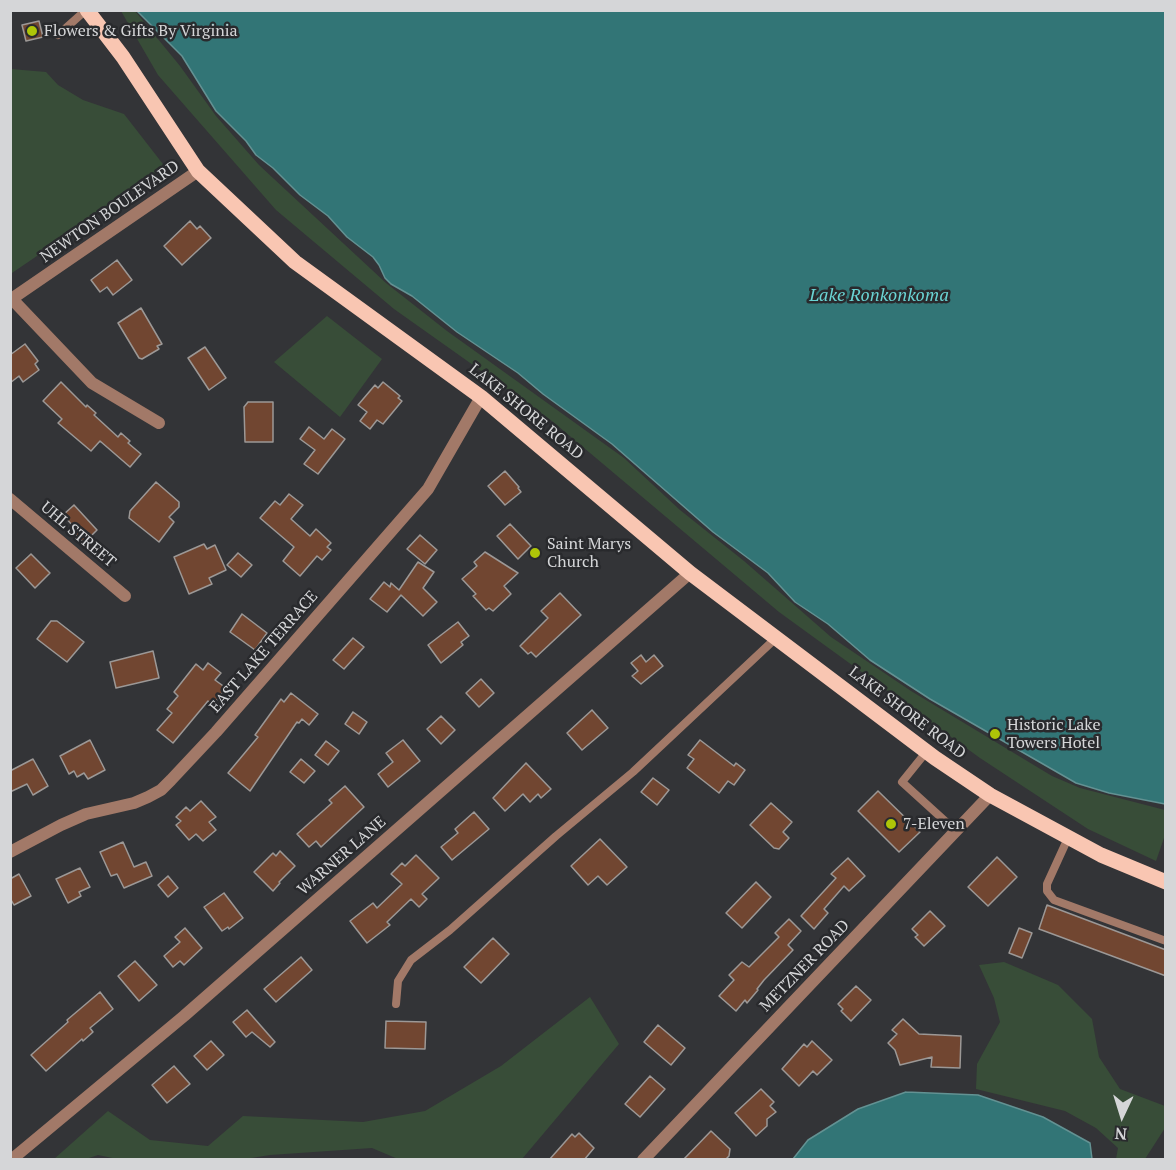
<!DOCTYPE html>
<html>
<head>
<meta charset="utf-8">
<style>
	body { margin:0 }
	#map { position:relative; width:1176px; height:1170px; overflow:hidden; background:#333437; font-family:"PT Serif",serif }
	canvas { display:block }
	.frame { position:absolute; inset:0; border:12px solid #d5d6d8; pointer-events:none }
	.north { position:absolute; left:1092px; top:1086px; width:60px; height:60px; -webkit-text-stroke:4px #292a2d; paint-order:stroke; rotate:184deg; font-size:16px; font-weight:700; line-height:24px; text-align:center; color:#d5d6d8 }
	.north::after { content:''; display:block; margin:auto; width:21px; height:27px; background:#d5d6d8; clip-path:polygon(50% 0,100% 100%,50% 72%,0 100%) }
</style>
</head>
<body>
<div id="map">
<canvas width="1176" height="1170"></canvas>
<div class="frame"></div>
<div class="north">N</div>
</div>
<script>
const context = document.querySelector('canvas').getContext('2d');
context.lineJoin = 'round';
function fill(path, color) {
  context.fillStyle = color;
  context.fill(path, 'evenodd');
}
function poly(rows) {
  const path = new Path2D();
  for (const r of rows) {
    path.moveTo(r[0], r[1]);
    for (let i = 2; i < r.length; i += 2) path.lineTo(r[i], r[i + 1]);
  }
  return path;
}
function trace(path, color, width, dash) {
  context.strokeStyle = color;
  context.lineWidth = width;
  context.lineCap = dash ? 'butt' : 'round';
  context.setLineDash(dash || []);
  context.stroke(path);
}
function write(font, color, halo, rows, align = 'center') {
  context.font = font + ' "PT Serif",serif';
  context.lineWidth = 5;
  context.setLineDash([]);
  context.textBaseline = 'middle';
  context.strokeStyle = halo;
  context.fillStyle = color;
  for (const [text, x, y, turn = 0] of rows) {
    context.save();
    context.translate(x, y);
    context.rotate((+turn || 0) * Math.PI / 180);
    context.textAlign = isNaN(turn) ? turn : align;
    if (halo) context.strokeText(text, 0, 0);
    context.fillText(text, 0, 0);
    context.restore();
  }
}
fill(poly([
	[121,11,135,11,180,66,216,116,259,165,386,283,447,331,624,458,680,510,744,561,831,637,911,691,1052,776,1080,788,1165,810,1165,835,1156,861,1088,829,980,758,779,612,552,421,394,309,276,210,158,75],
	[11,69,46,72,58,85,83,100,124,114,166,168,12,273],
	[327,316,382,359,340,417,274,362],
	[1004,962,1058,985,1092,1019,1099,1057,1120,1089,1165,1106,1165,1128,1145,1159,1116,1159,1118,1148,1096,1128,1065,1111,976,1089,977,1064,1000,1022,994,998,979,965],
	[590,997,619,1044,522,1159,398,1159,372,1148,270,1155,239,1160,122,1160,98,1155,86,1159,54,1159,108,1111,150,1140,208,1146,243,1116,363,1122,425,1111,501,1066]
]), '#384d38');
const water = poly([
	[137,11,1165,11,1165,804,1109,793,1076,783,930,699,870,660,828,624,795,602,768,573,713,532,612,444,543,394,518,373,457,332,412,296,391,284,385,278,379,265,373,257,347,237,328,216,300,195,273,168,256,155,246,141,216,111,182,56,137,11],
	[906,1092,978,1095,1043,1117,1090,1143,1092,1159,793,1159,808,1140,858,1109,906,1092]
]);
fill(water, '#327576');
trace(water, '#639293', 1.5);
const building = poly([
	[39,21,43,37,26,41,22,25,39,21],
	[190,221,197,229,200,226,211,238,182,265,164,246,190,221],
	[117,260,132,280,113,295,107,287,100,292,91,280,117,260],
	[141,308,162,344,157,346,159,349,142,359,139,358,118,323,141,308],
	[25,344,38,361,35,364,39,370,23,382,19,376,10,383,10,355,25,344],
	[205,347,226,378,209,390,188,358,205,347],
	[61,382,86,407,87,405,96,413,94,415,118,437,121,433,130,441,128,443,141,454,130,467,100,441,91,451,58,423,62,419,43,401,61,382],
	[383,382,400,396,398,398,402,401,383,424,377,420,370,429,360,421,367,412,358,405,375,385,378,388,383,382],
	[248,402,273,402,273,442,245,442,244,407,248,402],
	[309,427,324,439,332,429,345,439,318,474,304,464,315,450,300,439,309,427],
	[505,471,519,487,518,488,521,492,505,505,488,486,505,471],
	[156,482,179,502,179,507,169,517,174,522,159,542,129,518,130,511,156,482],
	[289,494,303,505,291,519,310,536,316,529,331,543,327,547,331,550,322,560,317,556,300,576,283,561,294,547,260,518,275,501,280,505,289,494],
	[74,505,97,530,84,543,71,530,74,527,63,515,74,505],
	[510,524,531,546,518,559,497,536,510,524],
	[420,535,437,550,425,564,407,549,420,535],
	[204,544,207,549,215,545,226,570,209,578,212,584,189,594,174,557,204,544],
	[485,552,518,573,504,586,511,594,493,611,489,608,486,610,473,596,476,594,462,579,477,566,474,562,485,552],
	[238,553,252,565,241,577,227,565,238,553],
	[31,554,50,573,35,588,16,568,31,554],
	[418,562,434,572,423,588,437,602,423,616,401,595,387,612,370,599,384,582,390,587,391,583,399,590,418,562],
	[560,593,581,615,536,657,531,652,528,654,520,646,548,618,541,611,560,593],
	[242,614,267,633,255,650,230,632,242,614],
	[51,621,57,621,84,642,67,662,37,639,51,621],
	[458,622,469,636,461,642,463,645,441,663,428,645,458,622],
	[353,638,364,647,344,669,333,660,353,638],
	[153,651,159,678,116,688,110,662,153,651],
	[641,655,646,662,654,655,663,666,641,684,632,676,638,671,631,663,641,655],
	[208,663,221,673,215,680,226,688,213,705,208,701,173,743,157,730,172,713,167,709,178,696,174,692,196,664,203,670,208,663],
	[481,679,494,693,479,707,466,693,481,679],
	[291,693,318,714,309,725,302,719,299,723,297,722,250,791,228,773,258,737,255,735,281,699,284,702,291,693],
	[592,710,608,728,582,750,567,733,592,710],
	[353,712,367,722,359,734,345,724,353,712],
	[441,716,455,730,441,744,427,729,441,716],
	[90,740,105,770,88,779,84,773,77,777,74,771,69,774,60,756,90,740],
	[403,740,420,761,388,787,378,774,393,762,386,753,403,740],
	[700,740,734,766,736,763,745,770,734,785,728,781,719,793,687,768,694,759,688,755,700,740],
	[326,741,339,751,328,765,315,755,326,741],
	[33,759,48,786,33,795,27,784,10,792,10,771,33,759],
	[301,759,315,771,304,783,290,772,301,759],
	[526,763,551,789,541,798,538,794,530,802,523,794,505,811,493,798,526,763],
	[653,778,669,790,657,805,641,792,653,778],
	[345,786,364,807,321,847,316,841,309,847,297,834,332,803,329,800,345,786],
	[878,791,920,832,899,852,858,811,878,791],
	[201,801,216,817,209,822,216,830,203,841,196,834,189,840,176,825,181,821,176,817,186,807,190,811,201,801],
	[771,803,792,822,783,832,789,838,779,849,774,848,750,825,771,803],
	[474,812,489,829,452,860,441,847,458,833,455,829,474,812],
	[600,839,627,867,607,885,598,876,588,885,571,866,600,839],
	[123,842,134,867,146,862,152,876,124,888,117,874,111,876,100,852,123,842],
	[280,851,295,866,279,882,280,883,273,891,254,872,273,853,276,856,280,851],
	[416,855,439,878,422,894,427,899,419,907,411,899,387,922,390,925,367,943,350,921,373,903,377,908,402,884,391,874,402,863,405,866,416,855],
	[997,857,1017,877,988,906,968,887,997,857],
	[848,858,865,876,849,891,844,886,824,909,828,913,814,929,801,916,836,878,831,874,848,858],
	[80,868,90,887,79,892,81,896,68,903,56,879,80,868],
	[19,874,31,896,14,905,10,898,10,879,19,874],
	[168,876,178,888,168,897,158,885,168,876],
	[756,882,771,897,742,928,726,913,756,882],
	[224,893,243,918,229,929,228,927,222,931,204,907,224,893],
	[1047,905,1166,950,1166,976,1039,929,1047,905],
	[930,911,945,926,924,946,915,937,918,935,912,929,930,911],
	[789,919,801,931,788,945,793,950,764,980,757,989,758,990,747,1003,745,1000,736,1011,719,996,734,980,729,975,742,962,749,967,779,937,775,933,789,919],
	[185,928,202,948,184,965,180,961,173,967,164,956,180,942,175,937,185,928],
	[1019,928,1032,933,1022,958,1009,953,1019,928],
	[493,938,509,954,481,983,464,967,493,938],
	[301,957,312,970,276,1002,264,989,301,957],
	[135,961,157,985,139,1001,118,976,135,961],
	[856,986,871,1000,851,1021,841,1011,843,1009,838,1004,856,986],
	[100,992,113,1009,90,1028,93,1032,83,1041,82,1039,46,1071,31,1055,68,1022,67,1020,100,992],
	[247,1010,275,1042,270,1047,252,1032,246,1037,233,1022,247,1010],
	[903,1019,919,1034,961,1036,960,1068,931,1067,932,1057,900,1065,895,1050,888,1043,897,1034,892,1030,903,1019],
	[386,1021,426,1022,425,1049,385,1048,386,1021],
	[658,1025,685,1048,671,1065,644,1042,658,1025],
	[211,1041,224,1055,207,1070,194,1056,211,1041],
	[812,1041,832,1060,817,1075,813,1071,799,1086,782,1069,804,1044,807,1047,812,1041],
	[174,1066,190,1084,167,1103,152,1085,174,1066],
	[650,1076,665,1089,640,1117,625,1104,650,1076],
	[761,1089,774,1102,770,1106,776,1112,767,1119,767,1126,756,1136,735,1113,761,1089],
	[711,1131,730,1149,729,1156,725,1160,683,1160,711,1131],
	[579,1133,594,1148,584,1160,549,1160,572,1134,575,1137,579,1133]
]);
fill(building, '#714631');
trace(building, '#9c9896', 1.5);
trace(poly([
	[58,35,86,10],
	[927,751,902,782,956,831],
	[1068,838,1047,884,1047,891,1054,900,1166,941],
	[396,1004,398,981,411,960,450,930,556,836,633,772,776,638]
]), '#a27968', 8);
trace(poly([
	[12,299,92,383,159,423],
	[10,300,198,171],
	[10,499,125,596],
	[10,852,61,825,86,814,134,803,148,797,161,790,171,780,216,732,428,489,481,397],
	[11,1160,184,1016,690,573],
	[643,1160,990,795]
]), '#a27968', 12);
trace(poly([
	[87,10,123,57,198,171,295,262,481,397,690,573,935,758,990,795,1101,855,1166,882]
]), '#f9c6b2', 15);
for (const [x, y, r, color] of [
	[32,31,6,"#aec508"],
	[535,553,6,"#aec508"],
	[995,734,6,"#aec508"],
	[891,824,6,"#aec508"]
]) {
  const dot = new Path2D();
  dot.arc(x, y, r, 0, 2 * Math.PI);
  context.fillStyle = color;
  context.fill(dot);
  trace(dot, '#292a2d', 2);
}
write('16px', '#d5d6d8', '#292a2d', [
	["Flowers & Gifts By Virginia",44,31],
	["Saint Marys",547,544],
	["Church",547,562],
	["Historic Lake",1007,725],
	["Towers Hotel",1007,743],
	["7-Eleven",903,824]
], 'left');
write('16px', '#d5d6d8', '#292a2d', [
	["NEWTON BOULEVARD",110,212,-35],
	["LAKE SHORE ROAD",526,412,39],
	["UHL STREET",78,535,40],
	["EAST LAKE TERRACE",264,652,-49],
	["LAKE SHORE ROAD",907,713,37],
	["WARNER LANE",342,856,-41],
	["METZNER ROAD",805,966,-46]
]);
write('italic 18px', '#6ad4d4', '#292a2d', [
	["Lake Ronkonkoma",879,296]
]);
</script>
</body>
</html>
